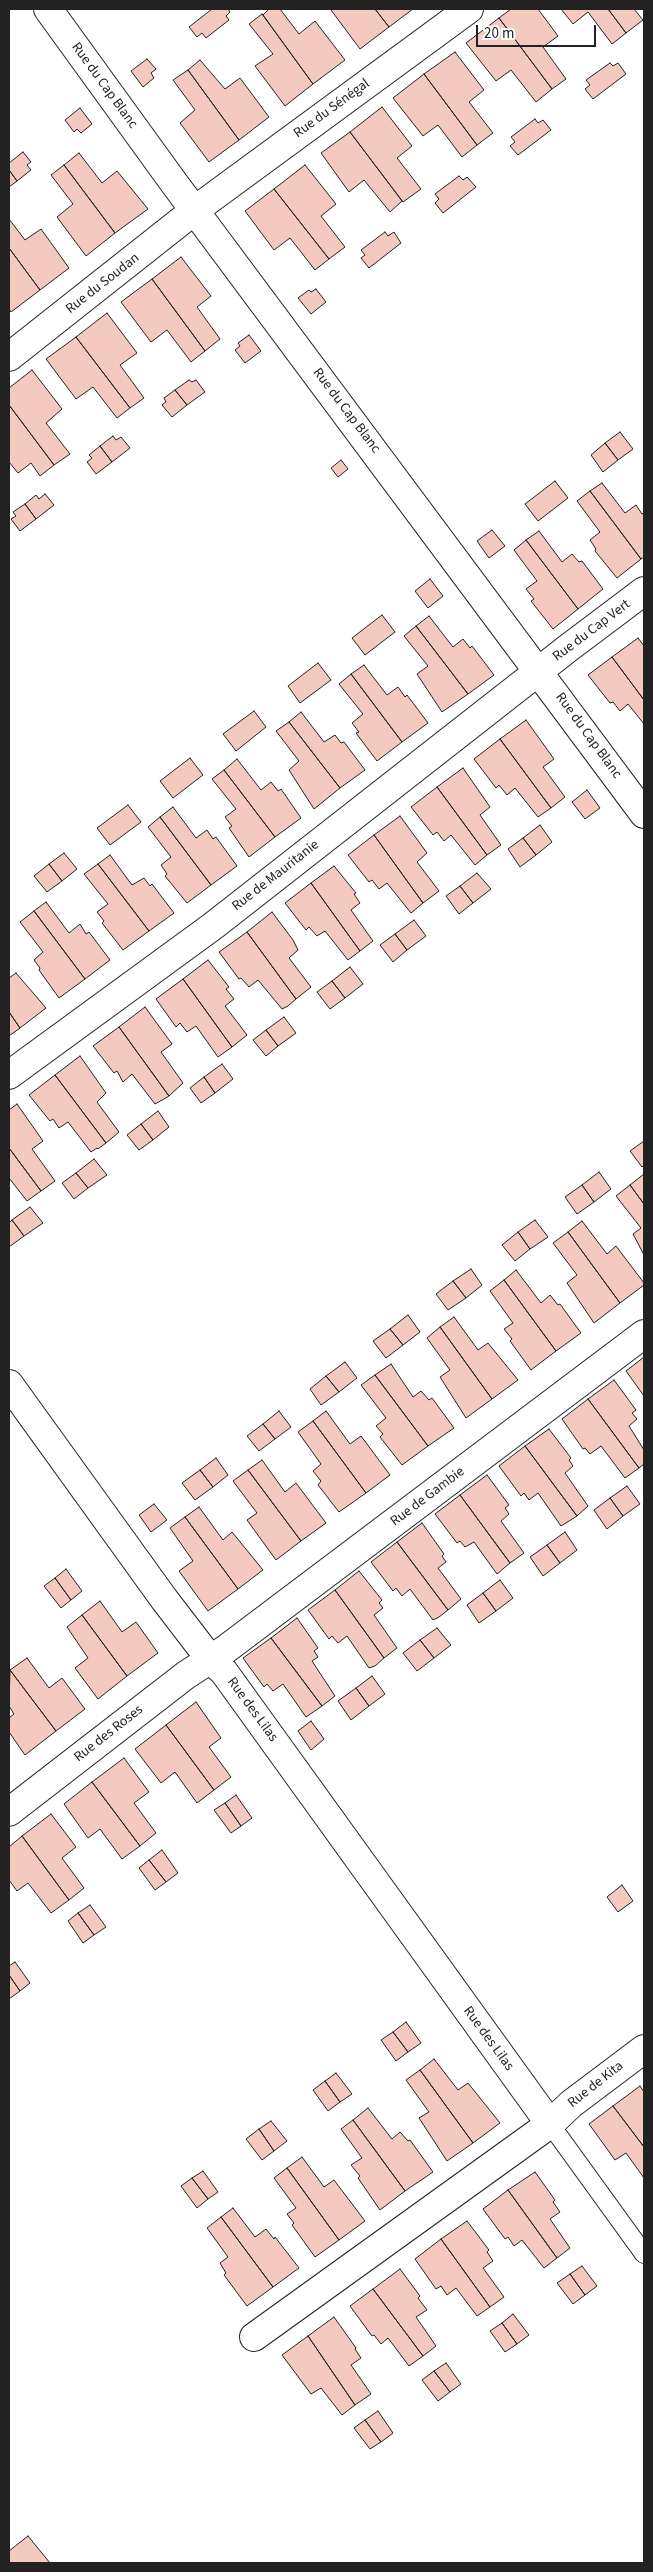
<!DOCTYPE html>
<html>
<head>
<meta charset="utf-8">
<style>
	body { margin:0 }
	#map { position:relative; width:653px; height:2572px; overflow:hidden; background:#fff; font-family:"Source Sans 3",sans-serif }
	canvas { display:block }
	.frame { position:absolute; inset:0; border:10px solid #222; pointer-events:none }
	.scale { position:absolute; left:476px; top:25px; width:120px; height:22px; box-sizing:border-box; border:2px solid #222; border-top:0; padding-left:6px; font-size:15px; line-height:18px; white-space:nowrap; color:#222; -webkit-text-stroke:4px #fff; paint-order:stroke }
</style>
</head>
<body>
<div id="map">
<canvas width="653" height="2572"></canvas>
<div class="frame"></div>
<div class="scale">20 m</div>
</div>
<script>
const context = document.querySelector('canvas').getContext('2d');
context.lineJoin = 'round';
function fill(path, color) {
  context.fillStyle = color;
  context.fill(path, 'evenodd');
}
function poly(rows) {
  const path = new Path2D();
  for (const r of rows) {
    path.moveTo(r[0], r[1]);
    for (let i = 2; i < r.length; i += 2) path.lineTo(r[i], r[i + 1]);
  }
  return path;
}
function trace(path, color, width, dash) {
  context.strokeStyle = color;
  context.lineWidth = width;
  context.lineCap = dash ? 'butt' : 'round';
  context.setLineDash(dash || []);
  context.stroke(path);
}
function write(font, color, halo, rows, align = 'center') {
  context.font = font + ' "Source Sans 3",sans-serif';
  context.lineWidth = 4;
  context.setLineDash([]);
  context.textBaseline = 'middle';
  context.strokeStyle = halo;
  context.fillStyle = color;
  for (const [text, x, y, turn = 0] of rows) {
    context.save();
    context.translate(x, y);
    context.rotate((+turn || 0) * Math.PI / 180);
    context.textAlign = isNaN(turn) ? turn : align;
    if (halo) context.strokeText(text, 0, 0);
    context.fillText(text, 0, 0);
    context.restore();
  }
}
const building = poly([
	[212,9,228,9,230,12,226,16,229,20,206,38,202,33,197,37,189,27,212,9],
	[269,9,280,9,299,34,315,21,345,60,313,84,263,15,269,9],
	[333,9,375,9,389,27,360,49,331,10,333,9],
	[375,9,413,9,389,27,375,9],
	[511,9,538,9,558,36,543,47,566,79,552,89,499,18,511,9],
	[561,9,608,9,626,33,612,44,588,12,573,24,561,9],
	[608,9,634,9,643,20,626,33,608,9],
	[262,14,313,84,285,106,255,66,273,54,249,24,262,14],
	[499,18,552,89,536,102,511,70,496,81,466,43,499,18],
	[455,52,484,90,469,102,493,133,477,145,424,74,455,52],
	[147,59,156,69,151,73,154,78,143,87,131,71,147,59],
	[200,60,225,89,240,78,269,117,239,140,188,70,200,60],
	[610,63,613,66,618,63,626,74,593,99,585,89,590,85,586,80,610,63],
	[188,70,239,140,209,162,180,123,195,110,173,80,188,70],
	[424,74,477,145,462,157,438,125,423,136,393,98,424,74],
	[382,107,412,146,397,158,421,189,403,202,350,132,382,107],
	[80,108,92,124,81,133,77,129,74,132,65,120,80,108],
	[535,119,538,123,543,120,551,130,518,155,510,146,515,142,511,137,535,119],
	[350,132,402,201,390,212,364,180,349,192,321,153,350,132],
	[23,152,31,162,27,165,31,170,17,181,9,170,9,163,23,152],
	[79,153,102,183,117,171,148,209,115,233,64,165,79,153],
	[64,165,115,233,86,256,57,217,73,204,51,175,64,165],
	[305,165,336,204,321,216,345,247,329,259,274,189,305,165],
	[9,170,17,181,9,187,9,170],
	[459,176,463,180,467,177,476,187,443,213,435,203,439,199,435,194,459,176],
	[274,189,329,259,315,270,290,238,274,250,245,211,274,189],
	[9,219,25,240,41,229,69,268,40,290,9,248,9,219],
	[385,232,388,236,394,232,401,243,369,268,361,258,365,255,361,250,385,232],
	[9,248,40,290,11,312,9,309,9,248],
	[181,257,211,296,197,307,220,339,205,351,152,279,181,257],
	[152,279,205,351,191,362,167,330,151,342,121,302,152,279],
	[316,289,326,302,311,314,298,298,309,290,311,292,316,289],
	[107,313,137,353,120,365,144,398,130,408,76,337,107,313],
	[249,335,261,351,245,363,235,350,240,346,238,343,249,335],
	[76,337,130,408,117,418,93,387,76,399,46,359,76,337],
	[32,370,62,409,46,423,70,454,54,465,9,405,9,388,32,370],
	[189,380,192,382,196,380,205,392,187,405,175,390,189,380],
	[175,390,187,405,172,417,162,405,166,402,164,398,175,390],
	[9,405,54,465,40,476,31,463,18,473,9,462,9,405],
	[620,432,633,449,618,460,605,443,620,432],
	[113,436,116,440,121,437,130,448,112,462,100,446,113,436],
	[605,443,618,460,603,472,591,455,605,443],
	[100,446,112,462,96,474,87,462,92,458,89,455,100,446],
	[341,460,348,469,338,477,331,468,341,460],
	[555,481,568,498,538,521,525,504,555,481],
	[602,483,625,513,636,505,642,514,644,513,644,557,641,559,590,491,602,483],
	[590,491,641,559,617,578,595,551,596,549,590,540,600,532,577,501,590,491],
	[45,494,54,505,36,519,25,504,36,495,39,499,45,494],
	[25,504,36,519,20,531,11,519,16,516,13,512,25,504],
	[492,530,505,546,489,558,477,541,492,530],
	[539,531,562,562,572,554,579,562,582,561,603,589,578,609,526,540,539,531],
	[526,540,578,609,553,629,531,601,534,599,526,589,537,581,514,550,526,540],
	[430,579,443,596,428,608,415,591,430,579],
	[382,615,395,632,365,655,352,638,382,615],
	[429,616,453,647,463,639,470,648,472,646,494,675,468,694,416,626,429,616],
	[416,626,468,694,442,712,417,674,428,666,404,636,416,626],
	[638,638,644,646,644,700,612,657,638,638],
	[612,657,644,700,644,724,628,704,620,711,613,702,610,703,588,675,612,657],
	[318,663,331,680,300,703,288,686,318,663],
	[364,665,387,695,398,687,405,697,407,695,428,723,402,742,351,674,364,665],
	[351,674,402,742,377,761,356,733,359,732,352,723,363,714,339,684,351,674],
	[254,711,266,727,236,751,223,734,254,711],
	[301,712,324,742,335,735,341,743,344,742,365,770,340,788,289,722,301,712],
	[526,720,554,759,543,767,565,797,551,808,500,739,526,720],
	[289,722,340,788,314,809,289,770,299,761,276,731,289,722],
	[500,739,551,808,538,817,515,788,507,795,499,785,496,788,474,759,500,739],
	[190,758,203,775,173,798,160,781,190,758],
	[237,759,261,790,271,782,278,791,281,789,301,818,275,837,224,770,237,759],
	[463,768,490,807,480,815,501,845,487,855,437,787,463,768],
	[224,770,275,837,249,857,229,828,232,826,225,817,236,809,212,779,224,770],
	[437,787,487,855,475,865,451,835,444,841,437,832,433,835,411,807,437,787],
	[587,790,600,808,585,819,572,802,587,790],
	[128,805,141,822,110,845,97,828,128,805],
	[173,807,196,838,207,830,213,839,216,837,237,866,211,885,160,817,173,807],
	[400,816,427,853,417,862,439,891,423,903,374,835,400,816],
	[160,817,211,885,187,903,165,876,167,874,161,865,171,857,148,827,160,817],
	[540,825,552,842,536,855,523,838,540,825],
	[374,835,423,903,411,913,387,883,379,889,372,880,369,882,348,855,374,835],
	[523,838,536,855,520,867,508,849,523,838],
	[64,853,77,869,62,881,49,864,64,853],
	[110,855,132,885,144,878,150,886,152,884,174,913,149,931,98,864,110,855],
	[49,864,62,881,47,892,34,876,49,864],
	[98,864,149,931,123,950,102,923,104,921,97,912,108,904,84,874,98,864],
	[334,866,356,893,354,894,360,903,351,910,373,941,360,951,311,883,334,866],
	[477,873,491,889,473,903,460,886,477,873],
	[311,883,360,951,348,960,325,931,317,936,309,927,306,930,285,903,311,883],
	[460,886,473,903,459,914,446,896,460,886],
	[46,902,69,933,80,924,86,934,89,932,110,960,85,979,34,911,46,902],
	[34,911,85,979,59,998,39,970,40,968,34,960,43,952,20,922,34,911],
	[272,912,293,940,298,950,289,958,311,987,296,999,247,932,272,912],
	[414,920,426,936,407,950,395,934,414,920],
	[247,932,296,999,288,1006,282,1009,258,980,249,987,241,978,239,979,219,952,247,932],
	[395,934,407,950,393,962,380,945,395,934],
	[208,960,229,987,226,989,234,999,225,1006,247,1035,232,1047,183,979,208,960],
	[350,967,363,984,345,998,332,981,350,967],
	[16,973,46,1008,20,1028,9,1012,9,978,16,973],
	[183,979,232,1047,218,1057,196,1026,187,1032,180,1023,176,1027,156,999,183,979],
	[332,981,345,998,330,1009,317,992,332,981],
	[145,1007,172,1044,161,1052,183,1083,169,1096,119,1027,145,1007],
	[9,1012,20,1028,9,1036,9,1012],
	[284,1017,296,1033,278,1046,266,1030,284,1017],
	[119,1027,169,1096,164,1099,155,1104,132,1074,123,1082,117,1071,114,1073,93,1046,119,1027],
	[266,1030,278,1046,266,1056,253,1040,266,1030],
	[80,1056,106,1093,97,1102,119,1132,106,1143,55,1075,80,1056],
	[222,1064,233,1079,215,1093,204,1077,222,1064],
	[55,1075,106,1143,98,1149,97,1148,91,1152,68,1122,59,1128,53,1119,50,1121,29,1095,55,1075],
	[204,1077,215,1093,201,1103,190,1088,204,1077],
	[17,1104,43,1141,32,1149,55,1181,41,1191,9,1148,9,1110,17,1104],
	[158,1111,169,1127,153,1140,141,1124,158,1111],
	[141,1124,153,1140,139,1150,127,1135,141,1124],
	[644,1141,644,1165,642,1167,630,1151,644,1141],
	[9,1148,41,1191,27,1201,9,1178,9,1148],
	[94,1159,107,1175,88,1188,76,1173,94,1159],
	[599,1172,611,1189,594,1202,582,1185,599,1172],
	[76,1173,88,1188,74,1199,62,1183,76,1173],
	[644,1174,644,1204,630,1185,644,1174],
	[582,1185,594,1202,577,1214,565,1197,582,1185],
	[630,1185,644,1204,644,1255,633,1234,641,1228,616,1196,630,1185],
	[30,1207,43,1223,24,1236,12,1220,30,1207],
	[12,1220,24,1236,9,1247,9,1223,12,1220],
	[535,1220,548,1237,530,1249,518,1232,535,1220],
	[582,1221,607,1254,616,1246,644,1283,644,1285,620,1303,568,1232,582,1221],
	[518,1232,530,1249,515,1261,502,1245,518,1232],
	[568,1232,620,1303,594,1323,567,1283,577,1275,553,1243,568,1232],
	[471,1269,482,1285,466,1298,453,1281,471,1269],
	[516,1270,541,1303,550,1295,558,1305,560,1304,581,1333,556,1351,504,1280,516,1270],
	[504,1280,556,1351,531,1370,510,1341,512,1339,504,1329,513,1323,490,1291,504,1280],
	[453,1281,466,1298,448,1310,436,1294,453,1281],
	[408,1315,420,1332,403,1345,390,1329,408,1315],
	[454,1317,478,1350,488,1343,518,1380,492,1399,440,1327,454,1317],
	[440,1327,492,1399,466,1418,440,1377,450,1370,427,1338,440,1327],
	[390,1329,403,1345,386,1358,373,1341,390,1329],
	[644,1357,644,1396,626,1371,644,1357],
	[345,1362,357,1378,339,1392,326,1376,345,1362],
	[391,1364,413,1397,421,1391,429,1400,432,1398,454,1428,428,1446,375,1375,391,1364],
	[375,1375,428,1446,402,1465,380,1437,383,1434,376,1426,386,1418,361,1385,375,1375],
	[326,1376,339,1392,321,1405,310,1389,326,1376],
	[614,1380,636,1410,632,1413,637,1419,629,1426,644,1450,644,1464,639,1468,588,1399,614,1380],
	[588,1399,639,1468,625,1478,601,1446,590,1454,585,1448,583,1449,562,1419,588,1399],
	[279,1411,291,1427,275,1439,263,1424,279,1411],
	[326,1411,350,1444,361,1436,390,1475,366,1493,313,1421,326,1411],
	[313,1421,366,1493,339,1512,318,1485,321,1481,313,1471,321,1464,298,1432,313,1421],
	[263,1424,275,1439,259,1451,247,1436,263,1424],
	[549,1429,571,1458,569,1460,573,1466,565,1473,588,1506,577,1516,525,1446,549,1429],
	[525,1446,577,1516,561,1526,538,1493,529,1500,524,1493,521,1496,499,1466,525,1446],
	[216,1458,228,1475,213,1487,200,1470,216,1458],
	[262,1460,285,1492,296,1483,326,1523,301,1541,248,1470,262,1460],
	[200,1470,213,1487,195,1500,182,1483,200,1470],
	[248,1470,301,1541,276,1560,247,1520,257,1513,233,1481,248,1470],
	[487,1475,509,1505,505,1508,509,1514,501,1521,524,1553,510,1563,460,1495,487,1475],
	[627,1486,640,1504,623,1516,610,1498,627,1486],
	[460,1495,510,1563,497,1574,474,1542,465,1547,460,1541,457,1543,435,1514,460,1495],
	[610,1498,623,1516,607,1529,594,1510,610,1498],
	[154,1504,167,1520,151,1532,139,1515,154,1504],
	[199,1507,223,1540,232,1532,263,1570,238,1589,185,1517,199,1507],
	[185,1517,238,1589,208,1611,179,1571,193,1561,170,1528,185,1517],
	[422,1523,444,1554,442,1556,446,1562,438,1568,461,1599,448,1610,397,1542,422,1523],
	[565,1532,577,1550,560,1563,547,1545,565,1532],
	[397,1542,448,1610,439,1617,433,1620,410,1589,402,1596,396,1588,393,1591,371,1562,397,1542],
	[547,1545,560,1563,543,1576,530,1557,547,1545],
	[66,1569,82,1591,71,1600,55,1578,66,1569],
	[359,1571,382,1600,379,1603,383,1608,374,1615,397,1648,384,1658,335,1590,359,1571],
	[55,1578,71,1600,61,1608,44,1586,55,1578],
	[500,1580,513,1598,496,1611,483,1593,500,1580],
	[335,1590,384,1658,375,1666,369,1668,347,1636,338,1643,332,1636,329,1639,308,1610,335,1590],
	[483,1593,496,1611,479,1623,467,1605,483,1593],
	[100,1601,122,1632,136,1622,158,1653,127,1676,82,1615,100,1601],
	[82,1615,127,1676,98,1699,75,1668,88,1658,67,1627,82,1615],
	[297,1618,318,1648,314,1651,318,1657,312,1661,335,1696,322,1706,271,1638,297,1618],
	[437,1628,451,1645,434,1658,420,1640,437,1628],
	[271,1638,322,1706,306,1717,283,1684,273,1691,267,1684,264,1687,243,1658,271,1638],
	[420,1640,434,1658,417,1671,403,1653,420,1640],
	[27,1658,49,1688,62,1678,85,1709,56,1731,10,1670,27,1658],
	[10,1670,56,1731,25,1755,9,1732,9,1718,14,1714,9,1706,10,1670],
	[372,1676,385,1694,369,1706,356,1688,372,1676],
	[356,1688,369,1706,351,1720,338,1701,356,1688],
	[196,1702,221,1738,209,1747,231,1777,214,1790,166,1725,196,1702],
	[311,1721,324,1739,311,1750,298,1731,311,1721],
	[166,1725,214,1790,197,1803,175,1772,161,1783,135,1749,166,1725],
	[124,1758,149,1792,134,1803,156,1833,140,1846,92,1782,124,1758],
	[92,1782,140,1846,122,1859,100,1829,88,1838,64,1804,92,1782],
	[236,1795,252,1818,241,1826,225,1803,236,1795],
	[225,1803,241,1826,231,1833,214,1810,225,1803],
	[51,1814,76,1847,62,1858,84,1888,69,1900,22,1836,51,1814],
	[22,1836,69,1900,51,1913,28,1883,17,1891,9,1880,9,1847,22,1836],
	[162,1850,178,1873,166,1882,149,1860,162,1850],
	[149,1860,166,1882,155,1890,139,1868,149,1860],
	[622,1885,633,1901,618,1912,607,1897,622,1885],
	[90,1905,106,1927,94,1935,78,1913,90,1905],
	[78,1913,94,1935,83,1943,68,1921,78,1913],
	[15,1962,30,1983,20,1991,9,1975,9,1966,15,1962],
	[9,1975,20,1991,9,1999,9,1975],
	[406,2022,421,2043,408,2052,393,2032,406,2022],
	[393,2032,408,2052,396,2061,381,2040,393,2032],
	[434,2059,458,2090,468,2083,500,2123,473,2143,420,2070,434,2059],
	[420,2070,473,2143,447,2161,419,2118,429,2112,406,2080,420,2070],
	[336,2073,352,2094,340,2102,325,2081,336,2073],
	[325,2081,340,2102,328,2111,313,2090,325,2081],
	[640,2086,644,2092,644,2147,613,2106,640,2086],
	[613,2106,644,2147,644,2178,626,2153,615,2160,589,2124,613,2106],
	[368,2108,392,2139,400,2132,408,2141,410,2140,433,2172,405,2191,353,2120,368,2108],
	[353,2120,405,2191,380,2210,358,2178,360,2176,351,2165,362,2158,341,2129,353,2120],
	[271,2121,287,2141,274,2151,259,2129,271,2121],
	[259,2129,274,2151,262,2160,246,2139,259,2129],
	[302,2157,324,2187,334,2180,365,2221,339,2240,287,2168,302,2157],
	[287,2168,339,2240,315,2257,292,2225,294,2223,287,2214,296,2208,274,2178,287,2168],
	[203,2171,218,2192,208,2199,192,2178,203,2171],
	[535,2172,555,2200,553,2202,560,2212,550,2219,570,2248,557,2258,508,2190,535,2172],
	[192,2178,208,2199,197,2208,181,2186,192,2178],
	[508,2190,557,2258,544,2268,522,2240,514,2246,508,2237,505,2239,483,2209,508,2190],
	[233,2208,255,2237,266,2229,274,2239,275,2237,299,2268,273,2287,221,2217,233,2208],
	[221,2217,273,2287,247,2306,224,2275,226,2273,220,2263,228,2257,207,2228,221,2217],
	[467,2221,489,2250,487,2252,493,2261,483,2268,504,2297,490,2307,441,2239,467,2221],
	[441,2239,490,2307,477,2316,456,2288,447,2295,441,2286,436,2289,415,2259,441,2239],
	[582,2266,597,2286,585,2295,570,2274,582,2266],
	[400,2269,420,2296,418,2298,427,2310,416,2317,436,2346,423,2356,373,2289,400,2269],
	[570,2274,585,2295,573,2304,557,2283,570,2274],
	[373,2289,423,2356,409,2366,388,2338,381,2344,374,2335,372,2336,350,2306,373,2289],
	[513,2314,529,2335,517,2344,502,2323,513,2314],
	[334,2317,356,2348,355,2349,361,2358,351,2365,371,2394,355,2405,308,2336,334,2317],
	[502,2323,517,2344,505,2352,490,2331,502,2323],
	[308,2336,355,2405,342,2415,321,2388,311,2394,282,2355,308,2336],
	[446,2363,461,2384,450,2392,434,2371,446,2363],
	[434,2371,450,2392,438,2401,422,2380,434,2371],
	[378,2411,393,2433,381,2442,365,2420,378,2411],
	[365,2420,381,2442,370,2449,354,2428,365,2420],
	[28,2536,50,2563,9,2563,9,2551,28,2536]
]);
fill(building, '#f3c9c0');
trace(building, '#222', 1);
const service = poly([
	[550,2124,644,2254]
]);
const minor = poly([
	[48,9,174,183,644,814],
	[9,357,195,210,469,9],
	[9,1075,213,926,567,649,644,591],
	[9,1384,164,1599,210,1659,224,1672,550,2124],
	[9,1812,186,1675,226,1649,644,1334],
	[254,2337,550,2124,571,2104,644,2049]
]);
trace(service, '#222', 20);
trace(minor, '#222', 30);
trace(service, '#fff', 18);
trace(minor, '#fff', 28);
write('14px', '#222', '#fff', [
	["Rue du Cap Blanc",104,86,54],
	["Rue du Sénégal",332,109,-36],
	["Rue du Soudan",103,284,-38],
	["Rue du Cap Blanc",346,411,53],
	["Rue du Cap Vert",592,631,-37],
	["Rue du Cap Blanc",588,736,54],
	["Rue de Mauritanie",276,876,-38],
	["Rue de Gambie",428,1497,-37],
	["Rue des Lilas",252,1710,54],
	["Rue des Roses",109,1734,-38],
	["Rue des Lilas",488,2039,54],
	["Rue de Kita",596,2085,-38]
]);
</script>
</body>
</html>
